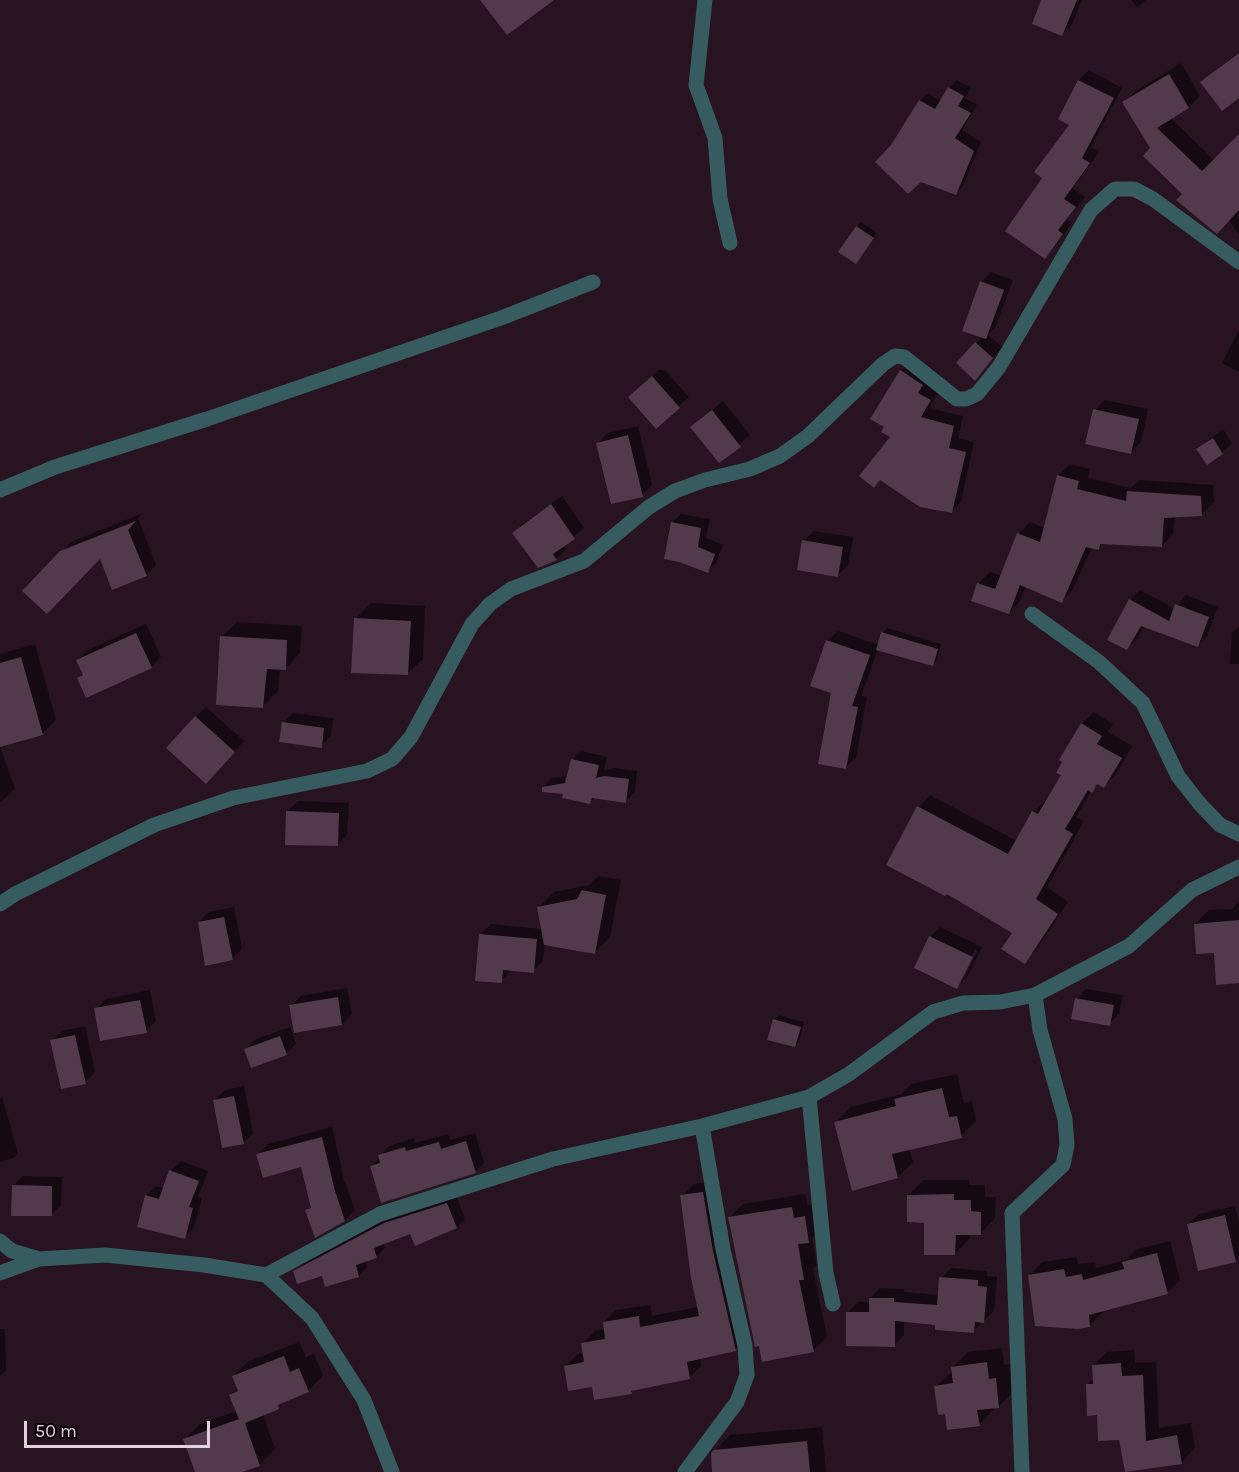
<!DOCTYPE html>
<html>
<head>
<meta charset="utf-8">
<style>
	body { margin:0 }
	#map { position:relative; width:1239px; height:1472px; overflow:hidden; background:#281321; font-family:Karla,sans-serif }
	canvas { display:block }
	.scale { position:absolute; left:24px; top:1421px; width:186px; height:27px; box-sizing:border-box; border:3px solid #e1d2db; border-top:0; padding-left:8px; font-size:18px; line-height:21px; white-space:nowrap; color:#e1d2db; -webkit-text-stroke:4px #0b0408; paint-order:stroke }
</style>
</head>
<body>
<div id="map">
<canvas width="1239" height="1472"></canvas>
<div class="scale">50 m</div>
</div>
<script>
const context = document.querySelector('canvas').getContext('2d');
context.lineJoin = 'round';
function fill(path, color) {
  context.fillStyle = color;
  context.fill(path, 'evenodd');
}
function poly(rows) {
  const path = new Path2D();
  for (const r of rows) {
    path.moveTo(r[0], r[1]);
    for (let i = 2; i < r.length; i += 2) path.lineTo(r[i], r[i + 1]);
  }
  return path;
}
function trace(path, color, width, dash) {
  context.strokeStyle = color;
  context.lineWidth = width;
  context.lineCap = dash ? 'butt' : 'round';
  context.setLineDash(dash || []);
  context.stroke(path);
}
fill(poly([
	[1043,0,1082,0,1072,24,1062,34],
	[1131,0,1146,0,1137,7],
	[1239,52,1239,97,1202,83,1212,73],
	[1181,63,1200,96,1189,107,1171,118,1215,161,1239,136,1239,235,1229,220,1184,194,1152,149,1124,102,1136,91],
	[1089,70,1122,88,1091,147,1099,152,1073,188,1085,197,1067,219,1072,223,1055,247,1045,257,1072,124,1060,118,1079,80],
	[957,80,971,88,965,98,977,105,962,130,981,142,963,186,955,194,892,146,920,100,928,93,941,101,949,88],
	[861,222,877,233,860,257,857,227],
	[991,272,1013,280,995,328,988,335,1002,347,975,379,961,360,982,337,981,282],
	[1239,330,1239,372,1222,363],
	[910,361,940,390,929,408,963,416,958,438,974,442,961,502,951,512,892,437,901,371],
	[659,370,665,370,689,397,659,423,643,384],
	[1105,400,1148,409,1141,442,1131,452,1095,410],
	[723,401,750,435,719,461,692,427],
	[638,426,652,485,642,495,598,443,608,433],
	[1223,429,1232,443,1222,453,1198,450,1208,440],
	[1070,464,1090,469,1088,478,1131,488,1140,480,1213,485,1214,502,1202,514,1175,516,1173,534,1162,546,1104,542,1098,548,1092,547,1073,589,1062,601,1026,586,1020,601,1009,613,973,600,979,583,990,572,1002,576,1018,534,1030,522,1045,528,1058,476],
	[562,496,584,528,563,545,566,549,556,559,538,566,514,533,524,523],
	[141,514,138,518,156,565,146,575,100,557,24,591,71,542],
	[681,514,710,519,706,538,723,545,716,563,707,572,672,523],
	[814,531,853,537,848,565,838,575,803,541],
	[1140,590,1175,609,1186,595,1218,607,1207,636,1197,646,1144,626,1137,639,1127,649,1130,600],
	[371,603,425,606,423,659,407,674,356,618],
	[237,622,302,626,300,653,285,669,280,668,278,691,263,706,222,637],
	[146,624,161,657,151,667,79,678,84,673,77,660,88,650],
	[1239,626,1239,664,1230,664,1232,633],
	[887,628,941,644,937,660,932,665,878,649,861,696,867,697,856,757,846,767,832,692,827,641,838,631,879,645,883,633],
	[35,644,56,720,42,734,0,746,15,789,0,803,0,654],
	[206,707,244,741,216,772,196,717],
	[1094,712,1113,724,1108,732,1132,746,1116,774,1104,786,1099,783,1091,791,1076,817,1084,821,1047,887,1068,902,1036,950,1024,962,1014,933,919,807,930,795,1017,841,1034,812,1046,800,1047,801,1063,775,1082,724],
	[293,713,333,718,331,736,321,746,283,723],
	[581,751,607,757,604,770,614,768,637,771,635,792,626,801,595,797,590,803,543,787,552,778,569,776,572,760],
	[298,801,349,803,347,835,337,845,288,811],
	[598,876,621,880,610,937,595,952,545,943,543,961,533,971,512,969,501,981,481,934,491,924,542,929,538,908,554,892,589,885],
	[1239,902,1239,981,1195,924,1209,910,1232,909],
	[234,907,242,949,232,959,199,922,209,912],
	[940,927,982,947,967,977,957,987,930,937],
	[975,949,977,951,965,977,961,977],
	[347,988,352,1014,342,1024,291,1006,301,996],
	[1086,989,1123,995,1119,1014,1109,1024,1076,999],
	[150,990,156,1021,146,1031,96,1009,106,999],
	[779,1015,804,1022,799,1041,794,1046,774,1020],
	[85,1026,95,1072,85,1082,52,1041,62,1031],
	[290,1027,296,1044,286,1054,246,1049,256,1039],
	[957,1074,964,1103,972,1101,976,1121,961,1136,909,1148,913,1162,898,1177,836,1122,851,1107,902,1094,911,1084],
	[244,1086,253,1133,243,1143,215,1100,225,1090],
	[2,1096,18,1154,13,1158,0,1162,0,1099],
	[332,1127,344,1180,355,1210,345,1220,307,1210,312,1206,302,1165,258,1154,268,1144],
	[475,1133,484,1163,475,1172,372,1167,389,1146,414,1138,415,1143,448,1134,450,1140],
	[181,1161,208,1171,198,1197,202,1198,194,1227,184,1237,146,1196,156,1186,164,1188,171,1171],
	[23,1176,62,1177,61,1205,51,1215,13,1186],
	[924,1180,969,1180,969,1185,985,1185,985,1197,996,1197,995,1218,980,1234,970,1234,970,1238,955,1254,926,1221,908,1195],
	[715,1181,747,1337,735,1349,700,1357,701,1366,689,1378,635,1388,631,1392,593,1385,565,1366,578,1354,584,1353,583,1343,595,1331,605,1329,604,1322,616,1310,650,1305,652,1316,698,1307,682,1196,694,1184],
	[805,1194,808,1205,818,1203,822,1228,812,1238,817,1265,813,1269,827,1337,813,1350,729,1218,743,1204],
	[456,1195,465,1219,457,1227,411,1232,383,1243,385,1248,376,1257,365,1260,367,1267,359,1275,295,1272,304,1263,394,1215],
	[1235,1206,1239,1223,1239,1257,1235,1261,1189,1224,1199,1214],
	[1170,1241,1180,1280,1167,1293,1102,1310,1103,1312,1090,1325,1029,1276,1042,1262,1077,1257,1078,1264,1095,1262,1096,1268,1126,1260,1137,1249],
	[951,1268,987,1271,987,1276,997,1277,994,1311,973,1331,937,1324,904,1320,904,1335,894,1345,848,1312,858,1302,870,1302,870,1298,880,1288,904,1289,904,1292,939,1295,941,1278],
	[0,1329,5,1329,6,1370,0,1376],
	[299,1342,306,1357,314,1354,323,1375,308,1391,286,1400,278,1407,263,1414,275,1449,260,1464,238,1472,196,1472,185,1439,200,1424,237,1411,231,1395,238,1388,233,1376,249,1361],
	[1002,1348,1004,1365,1011,1364,1014,1391,999,1406,994,1407,994,1409,979,1425,947,1413,936,1386,953,1371,953,1367,968,1352],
	[1134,1350,1135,1363,1156,1362,1159,1428,1191,1423,1195,1448,1182,1462,1126,1472,1120,1439,1098,1414,1087,1385,1094,1378,1094,1365,1107,1352],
	[822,1427,826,1472,714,1472,715,1451,730,1435]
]), '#0007');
fill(poly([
	[480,0,554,0,507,35],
	[1041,0,1077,0,1062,36,1032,24],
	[1239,53,1239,98,1222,111,1200,82],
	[1169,74,1189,108,1157,128,1202,171,1239,134,1239,210,1217,234,1176,200,1182,194,1143,156,1150,148,1122,102],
	[1078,80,1114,98,1082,158,1090,163,1064,199,1076,207,1058,230,1063,234,1045,259,1005,231,1042,178,1034,172,1069,125,1058,119],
	[948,87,964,96,958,106,971,113,955,138,974,151,956,195,921,182,908,194,875,162,891,145,919,100,935,109],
	[856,226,874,238,856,264,838,252],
	[980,281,1004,290,986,339,962,331],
	[975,342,993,358,975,381,956,363],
	[900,370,923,385,918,393,931,400,921,417,954,426,949,448,966,452,952,513,920,507,880,480,874,488,859,476,890,437,881,432,884,427,870,419],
	[652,376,680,408,656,429,628,397],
	[1093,409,1139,419,1131,454,1085,444],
	[712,410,741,447,719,463,690,427],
	[628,435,643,497,611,504,596,443],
	[1213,438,1223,454,1207,465,1196,449],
	[1057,475,1079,481,1077,489,1126,501,1127,491,1201,496,1202,516,1164,518,1162,547,1100,544,1099,550,1086,547,1062,603,1020,585,1009,614,971,601,977,583,995,589,1017,533,1040,542],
	[551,504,575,539,553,554,557,560,538,568,512,533],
	[136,521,128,530,147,576,112,590,100,559,47,614,22,591,60,551],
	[671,522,701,528,698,547,715,554,708,573,679,562,664,559],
	[802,540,843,547,838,577,797,570],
	[1129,599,1169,621,1175,604,1209,617,1198,647,1141,626,1127,650,1107,640],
	[354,618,411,621,408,675,351,673],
	[881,632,938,649,933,666,876,650],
	[136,633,152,668,86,698,77,678,83,675,76,660],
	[220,636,287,640,286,670,267,669,263,708,216,705],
	[826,640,870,655,852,706,858,707,846,769,818,764,831,693,810,686],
	[21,657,43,735,0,747,0,663],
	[195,716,235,752,206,784,166,748],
	[282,722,324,728,322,748,279,742],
	[1081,723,1102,736,1097,744,1122,758,1104,788,1097,784,1092,793,1088,790,1065,829,1073,834,1036,899,1058,914,1025,964,1001,949,1012,933,947,894,945,896,886,865,917,806,1008,854,1032,811,1038,814,1061,775,1056,773,1062,762,1059,760],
	[571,759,599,765,596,778,604,776,629,779,626,803,592,798,590,804,562,798,563,794,542,792,542,787,565,783],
	[286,811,339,813,338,846,285,845],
	[582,890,606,895,595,954,544,945,537,907,577,899],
	[224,917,233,960,205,966,198,922],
	[1239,920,1239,983,1216,985,1214,953,1196,954,1194,924],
	[479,934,537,939,534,973,503,970,502,983,475,981],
	[929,936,973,957,957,989,914,968],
	[338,997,342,1025,294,1033,289,1005],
	[1075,998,1114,1005,1110,1026,1071,1019],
	[140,1000,147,1033,100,1041,94,1008],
	[773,1019,801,1027,795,1047,767,1040],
	[75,1035,86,1084,61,1089,50,1040],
	[280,1036,287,1055,251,1068,244,1049],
	[942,1088,949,1117,957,1116,962,1138,892,1154,898,1178,852,1191,834,1122,896,1106,894,1099],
	[234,1096,244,1144,222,1148,213,1100],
	[322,1137,335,1191,345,1221,315,1238,305,1210,311,1208,301,1167,263,1178,256,1154],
	[466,1141,476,1173,381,1203,370,1166,380,1163,378,1155,405,1147,406,1151,439,1142,441,1149],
	[169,1170,199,1181,189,1207,193,1208,185,1239,137,1227,145,1195,159,1199],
	[12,1185,52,1186,52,1216,11,1216],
	[703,1192,713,1251,736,1351,687,1362,690,1379,631,1391,632,1394,594,1400,592,1387,568,1391,564,1366,584,1362,581,1343,605,1339,603,1322,639,1316,640,1327,699,1316,691,1278,680,1195],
	[954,1194,954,1200,971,1200,971,1211,981,1212,981,1235,956,1235,955,1255,924,1255,924,1223,907,1222,907,1195],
	[447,1203,457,1228,415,1246,410,1234,374,1248,377,1258,356,1265,359,1277,325,1287,322,1276,297,1284,293,1271,384,1223],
	[792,1207,794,1218,805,1216,809,1243,798,1244,804,1280,799,1280,814,1352,762,1362,759,1346,755,1347,728,1217],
	[1225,1215,1236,1262,1198,1271,1187,1224],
	[1157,1253,1168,1294,1089,1315,1090,1327,1078,1329,1035,1326,1028,1275,1064,1269,1066,1277,1082,1274,1083,1280,1124,1269,1122,1262],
	[939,1277,978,1280,978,1286,987,1287,984,1323,975,1322,974,1333,935,1330,935,1325,895,1321,895,1347,846,1346,846,1312,869,1312,869,1298,894,1298,894,1302,937,1305],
	[284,1356,290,1372,299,1368,309,1392,278,1405,279,1409,245,1423,260,1466,242,1472,195,1472,183,1439,239,1419,229,1395,238,1391,232,1376],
	[987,1362,989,1379,996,1378,999,1408,977,1410,980,1426,947,1430,945,1414,938,1415,934,1386,953,1383,951,1367],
	[1121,1363,1122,1376,1143,1375,1146,1441,1177,1435,1182,1464,1125,1472,1119,1440,1098,1441,1097,1415,1087,1416,1086,1384,1093,1384,1092,1365],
	[807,1441,810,1472,712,1472,711,1454,713,1450]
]), '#513a49');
trace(poly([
	[705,0,696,85,715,138,720,199,730,243],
	[0,490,55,467,207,419,501,318,593,282],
	[1032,614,1099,662,1143,703,1178,776,1199,803,1220,825,1239,834],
	[0,904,15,894,154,825,233,798,367,771,392,759,411,737,472,624,490,604,511,589,584,561,649,507,675,491,705,480,750,469,780,456,808,436,883,364,895,356,904,357,957,399,966,399,977,394,999,367,1091,210,1115,189,1134,189,1153,199,1239,262],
	[809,1097,826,1273,833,1304],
	[0,1241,12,1251,39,1259,105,1255,204,1265,266,1275,312,1318,364,1400,392,1472],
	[0,1273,39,1259],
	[266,1275,380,1214,553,1159,702,1126,809,1097,849,1074,933,1012,963,1003,1000,1002,1035,995,1129,946,1192,890,1239,867],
	[685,1472,737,1402,747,1375,745,1346,723,1249,702,1126],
	[1022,1472,1012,1213,1063,1165,1067,1145,1065,1119,1040,1030,1035,995]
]), '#375c60', 15);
</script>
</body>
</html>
